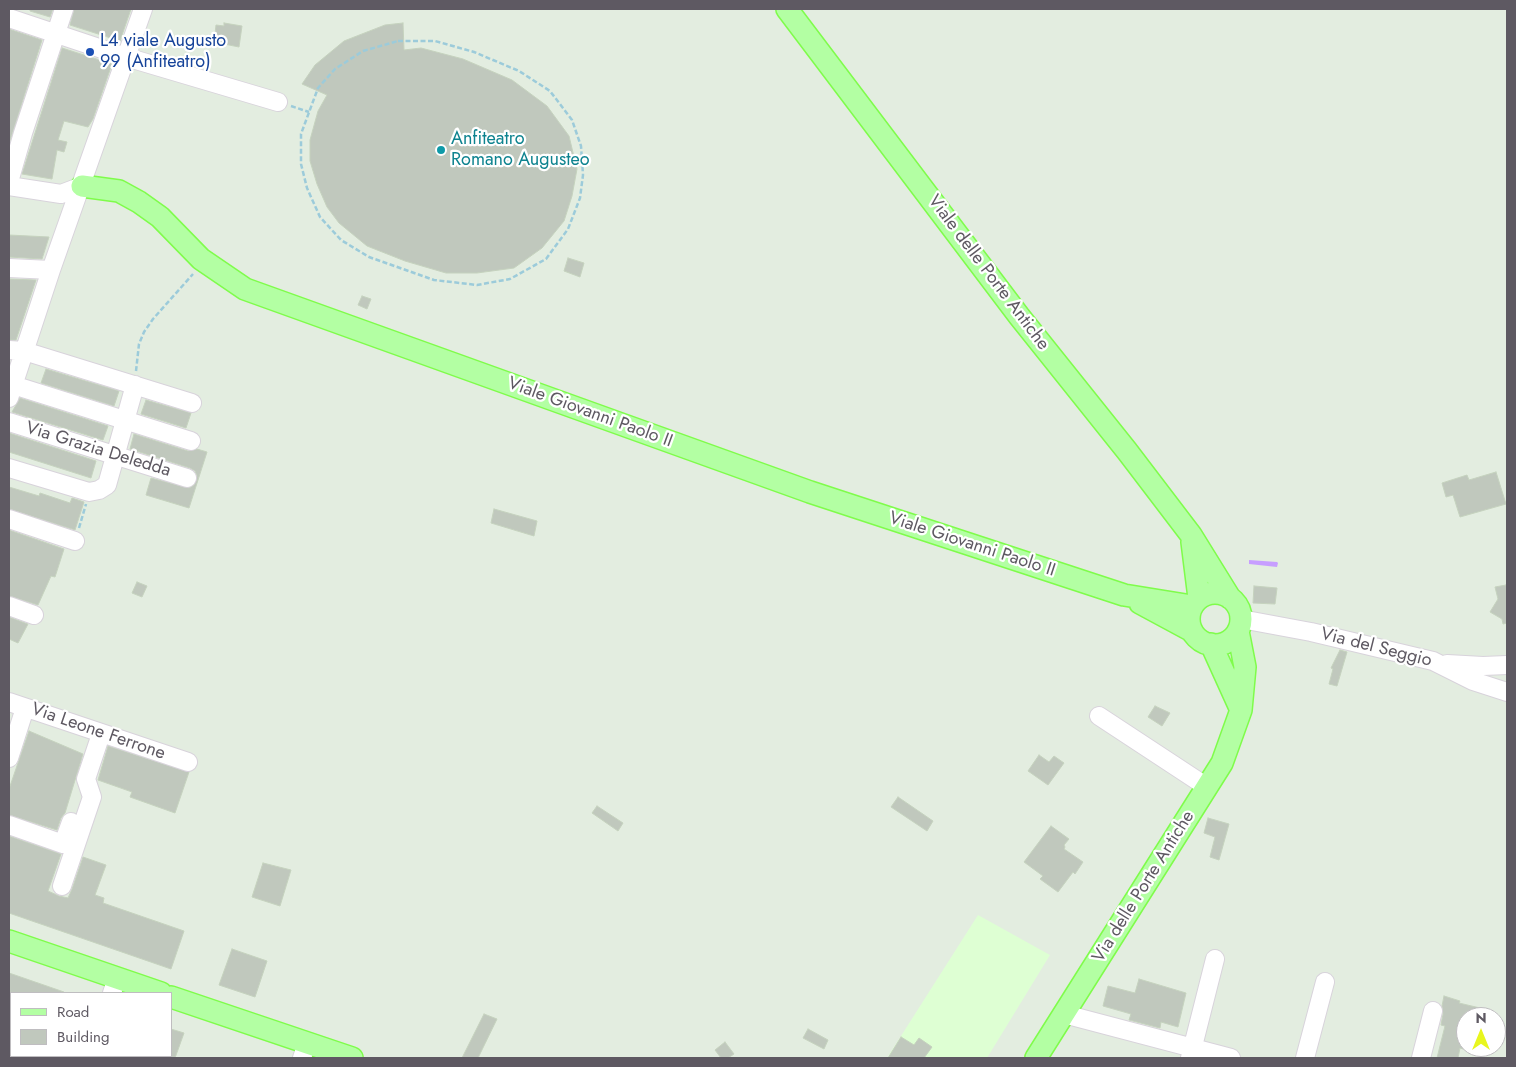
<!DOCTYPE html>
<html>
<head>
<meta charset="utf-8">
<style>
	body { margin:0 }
	#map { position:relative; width:1516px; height:1067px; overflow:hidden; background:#e3ede0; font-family:Jost,sans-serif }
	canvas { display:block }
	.frame { position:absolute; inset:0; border:10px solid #5e5962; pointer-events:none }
	.legend { position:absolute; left:10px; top:992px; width:162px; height:65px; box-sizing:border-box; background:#fff; border:1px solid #bfbdc0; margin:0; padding:6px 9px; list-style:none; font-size:15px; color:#5e5962 }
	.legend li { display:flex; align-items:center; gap:10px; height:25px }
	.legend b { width:25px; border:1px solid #bfbdc0 }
	.north { position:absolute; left:1456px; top:1007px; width:50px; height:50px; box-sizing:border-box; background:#fff; border:1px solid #bfbdc0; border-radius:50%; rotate:0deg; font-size:14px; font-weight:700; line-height:20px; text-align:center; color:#5e5962 }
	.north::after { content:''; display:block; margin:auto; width:18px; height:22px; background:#e8f61e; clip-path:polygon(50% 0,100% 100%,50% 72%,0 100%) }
</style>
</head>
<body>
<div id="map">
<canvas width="1516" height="1067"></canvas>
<div class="frame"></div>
<ul class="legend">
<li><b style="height:6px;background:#b3ffa3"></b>Road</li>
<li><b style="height:14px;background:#c0c8bd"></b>Building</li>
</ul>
<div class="north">N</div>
</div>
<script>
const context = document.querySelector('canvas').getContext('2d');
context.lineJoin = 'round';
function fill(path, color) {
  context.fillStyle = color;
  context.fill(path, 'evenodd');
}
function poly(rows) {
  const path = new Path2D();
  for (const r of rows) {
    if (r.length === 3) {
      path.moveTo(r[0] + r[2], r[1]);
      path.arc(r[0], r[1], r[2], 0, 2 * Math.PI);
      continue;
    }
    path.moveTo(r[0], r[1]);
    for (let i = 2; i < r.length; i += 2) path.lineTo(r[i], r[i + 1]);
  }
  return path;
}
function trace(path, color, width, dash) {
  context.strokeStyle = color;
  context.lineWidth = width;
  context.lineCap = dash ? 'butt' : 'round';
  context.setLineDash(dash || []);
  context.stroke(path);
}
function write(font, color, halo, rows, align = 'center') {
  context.font = font + ' Jost,sans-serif';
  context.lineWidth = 4.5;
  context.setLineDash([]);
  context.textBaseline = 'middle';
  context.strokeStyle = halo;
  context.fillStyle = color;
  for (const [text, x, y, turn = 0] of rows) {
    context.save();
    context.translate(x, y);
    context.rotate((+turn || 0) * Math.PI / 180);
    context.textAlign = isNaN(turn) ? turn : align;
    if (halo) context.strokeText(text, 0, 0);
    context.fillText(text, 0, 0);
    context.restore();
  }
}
fill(poly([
	[978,915,1050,955,987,1058,887,1058]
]), '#deffd3');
fill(poly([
	[1249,560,1277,562,1278,563,1277,567,1249,564]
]), '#c79eff');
const building = poly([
	[30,9,53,9,50,17,30,11,30,9],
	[74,9,131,9,120,41,70,25,74,9],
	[224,23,242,26,239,47,214,42,216,25,224,26,224,23],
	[403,23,404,50,421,48,463,59,512,80,547,106,569,136,577,169,572,196,564,221,542,248,514,268,477,273,446,273,405,261,367,246,339,223,327,207,317,184,310,161,310,140,318,111,327,95,302,84,315,65,344,41,385,25,403,23],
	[9,29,42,40,9,144,9,29],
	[62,48,112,64,93,119,88,127,64,121,58,140,67,142,64,152,57,150,52,179,22,174,62,48],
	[9,235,49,237,42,259,9,257,9,235],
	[568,258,584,263,580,277,564,271,568,258],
	[9,279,36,280,16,340,9,340,9,279],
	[362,296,371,299,367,309,358,305,362,296],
	[46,369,119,391,114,406,41,383,46,369],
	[20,398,108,426,103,440,12,412,20,398],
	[146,400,191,413,186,428,141,414,146,400],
	[9,433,96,461,91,478,9,452,9,433],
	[134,434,188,451,197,449,207,452,189,508,146,495,151,478,189,488,194,485,197,476,195,471,190,468,130,449,134,434],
	[1496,472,1506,504,1460,517,1453,495,1446,497,1442,483,1467,475,1469,480,1496,472],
	[9,487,39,496,40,493,70,503,72,498,84,502,75,530,9,509,9,487],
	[494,509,537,521,534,536,491,523,494,509],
	[9,530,64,549,55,577,51,576,38,605,9,596,9,530],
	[137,582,147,586,142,597,132,593,137,582],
	[1507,583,1507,623,1503,624,1502,619,1490,612,1498,599,1495,587,1506,585,1507,583],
	[1254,586,1277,588,1275,604,1253,603,1254,586],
	[9,617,28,624,18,643,9,639,9,617],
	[1340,650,1347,652,1337,686,1329,684,1333,669,1331,668,1340,650],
	[1155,706,1170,713,1162,726,1148,717,1155,706],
	[29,731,83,754,65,813,61,818,57,830,9,815,9,789,29,731],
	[108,746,189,772,175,813,130,797,132,792,98,780,108,746],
	[1039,755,1049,762,1054,756,1064,763,1048,785,1028,771,1039,755],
	[898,797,933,821,927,831,891,807,898,797],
	[597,806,623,823,618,831,592,813,597,806],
	[1208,818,1229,824,1219,860,1210,857,1215,837,1204,833,1208,818],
	[1051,826,1069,839,1064,845,1065,847,1064,849,1083,862,1075,874,1073,872,1058,892,1040,879,1043,876,1024,862,1051,826],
	[9,836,61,854,48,891,59,896,68,898,72,889,83,857,106,865,95,895,104,898,103,903,184,931,171,969,9,913,9,836],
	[263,863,291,870,280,906,252,897,263,863],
	[232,949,267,961,255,997,219,985,232,949],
	[9,973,64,992,63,993,9,993,9,973],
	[1139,979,1186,993,1178,1027,1161,1022,1160,1028,1129,1020,1131,1014,1103,1006,1108,986,1135,993,1139,979],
	[1444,996,1460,1001,1459,1003,1480,1008,1478,1017,1466,1017,1466,1050,1460,1048,1458,1058,1437,1058,1445,1026,1441,1025,1443,1014,1442,1006,1444,996],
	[484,1014,497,1019,478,1058,462,1058,484,1014],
	[171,1029,184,1033,175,1058,171,1058,171,1029],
	[808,1029,828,1040,824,1049,803,1038,808,1029],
	[901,1037,914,1045,919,1038,932,1047,924,1058,888,1058,901,1037],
	[725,1042,734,1054,728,1058,721,1058,715,1050,725,1042]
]);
fill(building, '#c0c8bd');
trace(building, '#c5d2be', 1);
const minor = poly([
	[9,18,126,57,278,102],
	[9,182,23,133,64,9],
	[9,186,61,194,82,186],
	[9,268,51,270],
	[9,350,24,351,192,403],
	[13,385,191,441],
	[9,398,51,270,143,9],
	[9,422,187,478],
	[9,468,89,492,99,490,107,485,135,385],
	[9,519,75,541],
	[9,606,34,615],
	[1241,619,1311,632,1433,661,1473,681,1507,692],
	[1447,664,1483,666,1507,665],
	[9,702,188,762],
	[1099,716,1207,787],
	[9,758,25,708],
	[9,825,63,844,71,822],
	[62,886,92,797,86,779,101,734],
	[112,993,117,978],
	[1064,1014,1231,1058],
	[90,1058,91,1056],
	[302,1058,307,1043],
	[1190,1058,1215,959],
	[1305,1058,1325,982],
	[1421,1058,1433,1011]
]);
const major = poly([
	[787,9,1019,316,1127,451,1191,535,1230,598],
	[82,186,119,191,139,202,160,217,201,259,245,289,810,492,1124,595,1192,606],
	[1192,542,1199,598],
	[1215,619,26],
	[1140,603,1192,631],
	[1211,644,1240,708],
	[9,941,161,993],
	[171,997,352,1058],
	[1036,1058,1222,763,1241,710,1245,667,1238,631]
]);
trace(minor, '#d8d3db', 20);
trace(major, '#7ffc4b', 24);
trace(poly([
	[398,41,435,41,474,52,519,71,550,91,572,120,581,146,583,175,580,198,568,229,546,259,510,279,477,285,434,280,369,257,341,240,320,217,307,188,301,164,301,134,318,88,335,69,363,51,398,41],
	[291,106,309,112],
	[136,371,139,344,144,332,153,319,193,274],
	[79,528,86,504]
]), '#9ccbda', 2.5, [5, 2.5]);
trace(minor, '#fff', 18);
trace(major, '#b3ffa3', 21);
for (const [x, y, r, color] of [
	[90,52,5,"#1a4fb4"],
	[441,150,5,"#0f9aa8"]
]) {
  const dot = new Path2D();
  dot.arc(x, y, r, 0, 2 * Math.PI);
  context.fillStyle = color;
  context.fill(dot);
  trace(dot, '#fff', 2);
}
write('18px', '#164399', '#fff', [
	["L4 viale Augusto",100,42],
	["99 (Anfiteatro)",100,63]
], 'left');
write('18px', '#0d838f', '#fff', [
	["Anfiteatro",451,140],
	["Romano Augusteo",451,161]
], 'left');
write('18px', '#5e5962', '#fff', [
	["Viale delle Porte Antiche",988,273,53],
	["Viale Giovanni Paolo II",590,413,20],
	["Via Grazia Deledda",98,450,17],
	["Viale Giovanni Paolo II",972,545,18],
	["Via del Seggio",1376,648,14],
	["Via Leone Ferrone",98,732,19],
	["Via delle Porte Antiche",1144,887,-58]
]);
</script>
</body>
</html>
